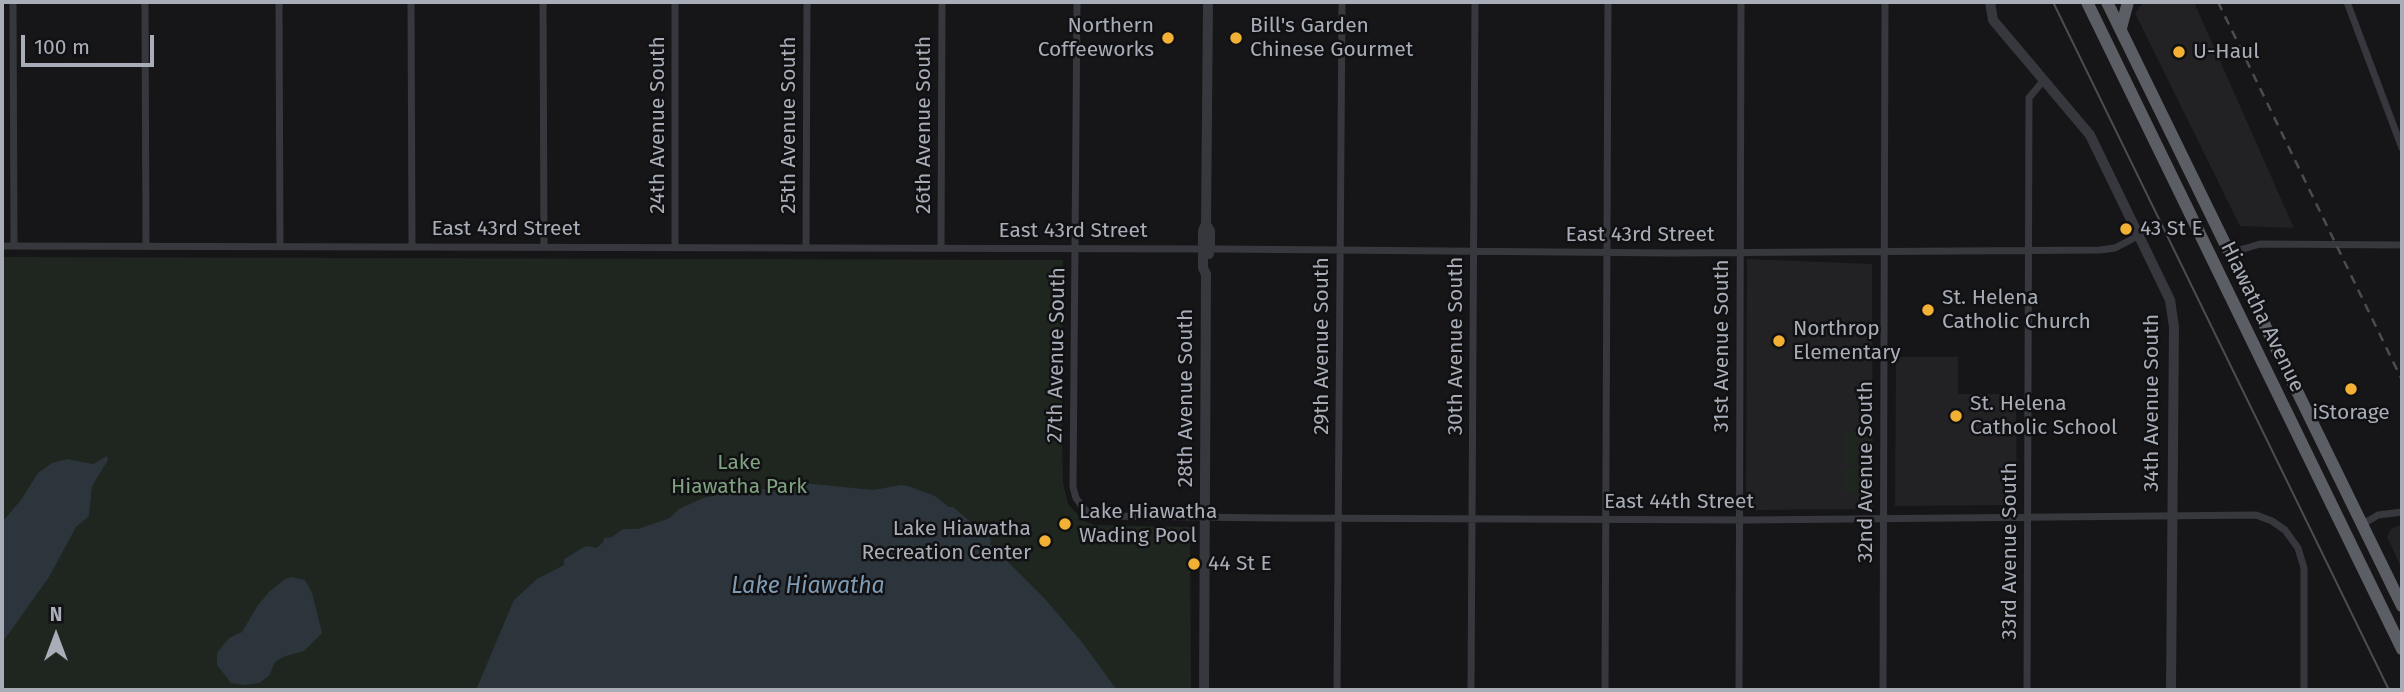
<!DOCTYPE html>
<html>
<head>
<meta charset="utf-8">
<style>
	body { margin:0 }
	#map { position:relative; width:2404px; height:692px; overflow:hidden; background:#161618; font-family:"Fira Sans",sans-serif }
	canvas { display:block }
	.frame { position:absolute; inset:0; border:4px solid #a8adb8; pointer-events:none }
	.north { position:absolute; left:21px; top:601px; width:70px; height:70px; -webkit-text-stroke:5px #111113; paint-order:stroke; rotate:0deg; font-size:19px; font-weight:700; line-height:28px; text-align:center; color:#a8adb8 }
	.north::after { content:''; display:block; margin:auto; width:24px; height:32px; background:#a8adb8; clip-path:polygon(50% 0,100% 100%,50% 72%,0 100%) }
	.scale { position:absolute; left:21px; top:35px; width:133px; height:32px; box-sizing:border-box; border:4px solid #a8adb8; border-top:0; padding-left:9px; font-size:21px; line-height:24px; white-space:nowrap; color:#a8adb8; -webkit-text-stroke:5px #111113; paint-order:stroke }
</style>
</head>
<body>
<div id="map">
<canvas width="2404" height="692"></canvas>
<div class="frame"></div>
<div class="north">N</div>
<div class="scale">100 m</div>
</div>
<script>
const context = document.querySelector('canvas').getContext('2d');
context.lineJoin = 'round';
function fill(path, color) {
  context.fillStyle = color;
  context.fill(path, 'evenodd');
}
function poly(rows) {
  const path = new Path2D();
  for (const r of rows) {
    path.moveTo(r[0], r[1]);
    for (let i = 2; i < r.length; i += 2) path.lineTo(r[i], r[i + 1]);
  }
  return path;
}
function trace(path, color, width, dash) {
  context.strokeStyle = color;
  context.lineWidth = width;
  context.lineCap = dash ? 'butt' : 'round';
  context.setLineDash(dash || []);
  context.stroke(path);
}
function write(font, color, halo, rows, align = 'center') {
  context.font = font + ' "Fira Sans",sans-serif';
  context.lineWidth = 5;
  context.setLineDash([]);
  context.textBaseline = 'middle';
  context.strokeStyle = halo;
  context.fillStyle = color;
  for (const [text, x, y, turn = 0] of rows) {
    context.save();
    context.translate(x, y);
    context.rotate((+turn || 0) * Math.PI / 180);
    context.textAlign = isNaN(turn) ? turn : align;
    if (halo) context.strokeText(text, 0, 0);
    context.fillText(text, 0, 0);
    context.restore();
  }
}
fill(poly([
	[2144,2,2194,2,2294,228,2240,226,2135,13],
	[1747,259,1872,264,1873,509,1746,510],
	[1896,357,1958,357,1958,394,2016,394,2017,505,1895,506],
	[2402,524,2402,569,2387,537,2391,529]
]), '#222225');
fill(poly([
	[2,257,1063,260,1062,443,1063,483,1068,504,1084,521,1095,525,1190,527,1191,690,2,690],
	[1845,432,1857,432,1857,464,1845,464],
	[1857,466,1864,476,1868,489,1861,494,1853,494,1845,490,1843,487,1843,469]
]), '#1e261f');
fill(poly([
	[107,456,108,460,92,486,89,516,76,527,49,577,2,643,2,522,21,500,38,473,52,463,67,459,93,464],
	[794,482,873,490,901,485,908,486,935,496,949,507,953,507,991,539,990,544,1045,599,1081,641,1117,690,476,690,514,600,537,579,564,565,564,559,586,546,597,548,603,542,604,538,612,537,623,529,638,529,670,518,679,509,703,498,726,493,747,495,755,490,783,487],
	[292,577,305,580,312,593,322,633,304,651,283,657,275,662,269,676,259,683,244,685,231,683,217,665,217,653,229,638,242,632,258,605,270,591,285,579]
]), '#2c353c');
trace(poly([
	[13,2,14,246],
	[145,2,146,246],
	[279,2,280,247],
	[411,2,412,246],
	[543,2,544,246],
	[1077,2,1073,487,1076,498,1084,509,1094,515,1106,516,1273,518,1749,520,2256,515,2272,521,2285,530,2298,548,2304,568,2304,690],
	[2347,2,2402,148],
	[2,246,1220,249,1672,253,2100,250,2115,248,2140,235],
	[675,248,675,2],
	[806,248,807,2],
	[941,248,942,2],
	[2230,253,2260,244,2402,245],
	[2363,524,2378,515,2402,512],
	[1337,690,1342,2],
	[1471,690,1475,2],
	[1605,690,1608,2],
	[1739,690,1741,2],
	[1883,690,1885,2],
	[2027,690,2029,98,2043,81]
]), '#37383d', 7);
trace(poly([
	[1208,2,1206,224,1203,231,1203,244,1209,254],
	[1990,2,1993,20,2090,135,2170,300,2174,327,2171,690],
	[1204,690,1206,274,1203,268,1203,254,1210,244,1210,231,1206,224]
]), '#37383d', 10);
trace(poly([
	[2087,2,2402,649],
	[2107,2,2402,606],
	[2121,28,2128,2]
]), '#5b5e65', 12);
trace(poly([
	[2053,2,2389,690]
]), '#4a4c52', 2);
trace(poly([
	[2218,2,2402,380]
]), '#4a4c52', 2.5, [9, 7]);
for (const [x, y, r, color] of [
	[1168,38,7,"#f2b134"],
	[1236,38,7,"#f2b134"],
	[2179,52,7,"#f2b134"],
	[2126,229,7,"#f2b134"],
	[1928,310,7,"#f2b134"],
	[1779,341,7,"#f2b134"],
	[2351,389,7,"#f2b134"],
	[1956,416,7,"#f2b134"],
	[1065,524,7,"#f2b134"],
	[1045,541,7,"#f2b134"],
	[1194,564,7,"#f2b134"]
]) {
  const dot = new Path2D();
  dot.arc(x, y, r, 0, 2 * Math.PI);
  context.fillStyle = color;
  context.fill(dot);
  trace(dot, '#111113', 2.5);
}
write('21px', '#a8adb8', '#111113', [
	["Northern",1154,26,"right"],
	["Coffeeworks",1154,50,"right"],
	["Bill's Garden",1250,26],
	["Chinese Gourmet",1250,50],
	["U-Haul",2193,52],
	["43 St E",2140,229],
	["St. Helena",1942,298],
	["Catholic Church",1942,322],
	["Northrop",1793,329],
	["Elementary",1793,353],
	["St. Helena",1970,404],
	["Catholic School",1970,428],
	["iStorage",2351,413,"center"],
	["Lake Hiawatha",1079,512],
	["Wading Pool",1079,536],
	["Lake Hiawatha",1031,529,"right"],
	["Recreation Center",1031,553,"right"],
	["44 St E",1208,564]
], 'left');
write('21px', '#a8adb8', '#111113', [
	["24th Avenue South",658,125,-90],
	["25th Avenue South",789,125,-90],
	["26th Avenue South",924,125,-90],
	["East 43rd Street",506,229],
	["East 43rd Street",1073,231],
	["East 43rd Street",1640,235],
	["Hiawatha Avenue",2262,317,64],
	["29th Avenue South",1322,346,-90],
	["30th Avenue South",1456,346,-90],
	["31st Avenue South",1722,346,-90],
	["27th Avenue South",1057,355,-89],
	["28th Avenue South",1186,398,-90],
	["34th Avenue South",2152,403,-90],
	["32nd Avenue South",1866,472,-90],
	["East 44th Street",1679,502],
	["33rd Avenue South",2010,551,-90]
]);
write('21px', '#7fa381', '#111113', [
	["Lake",739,463],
	["Hiawatha Park",739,487]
]);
write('italic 23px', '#7f9bb3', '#111113', [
	["Lake Hiawatha",808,587]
]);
</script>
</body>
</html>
